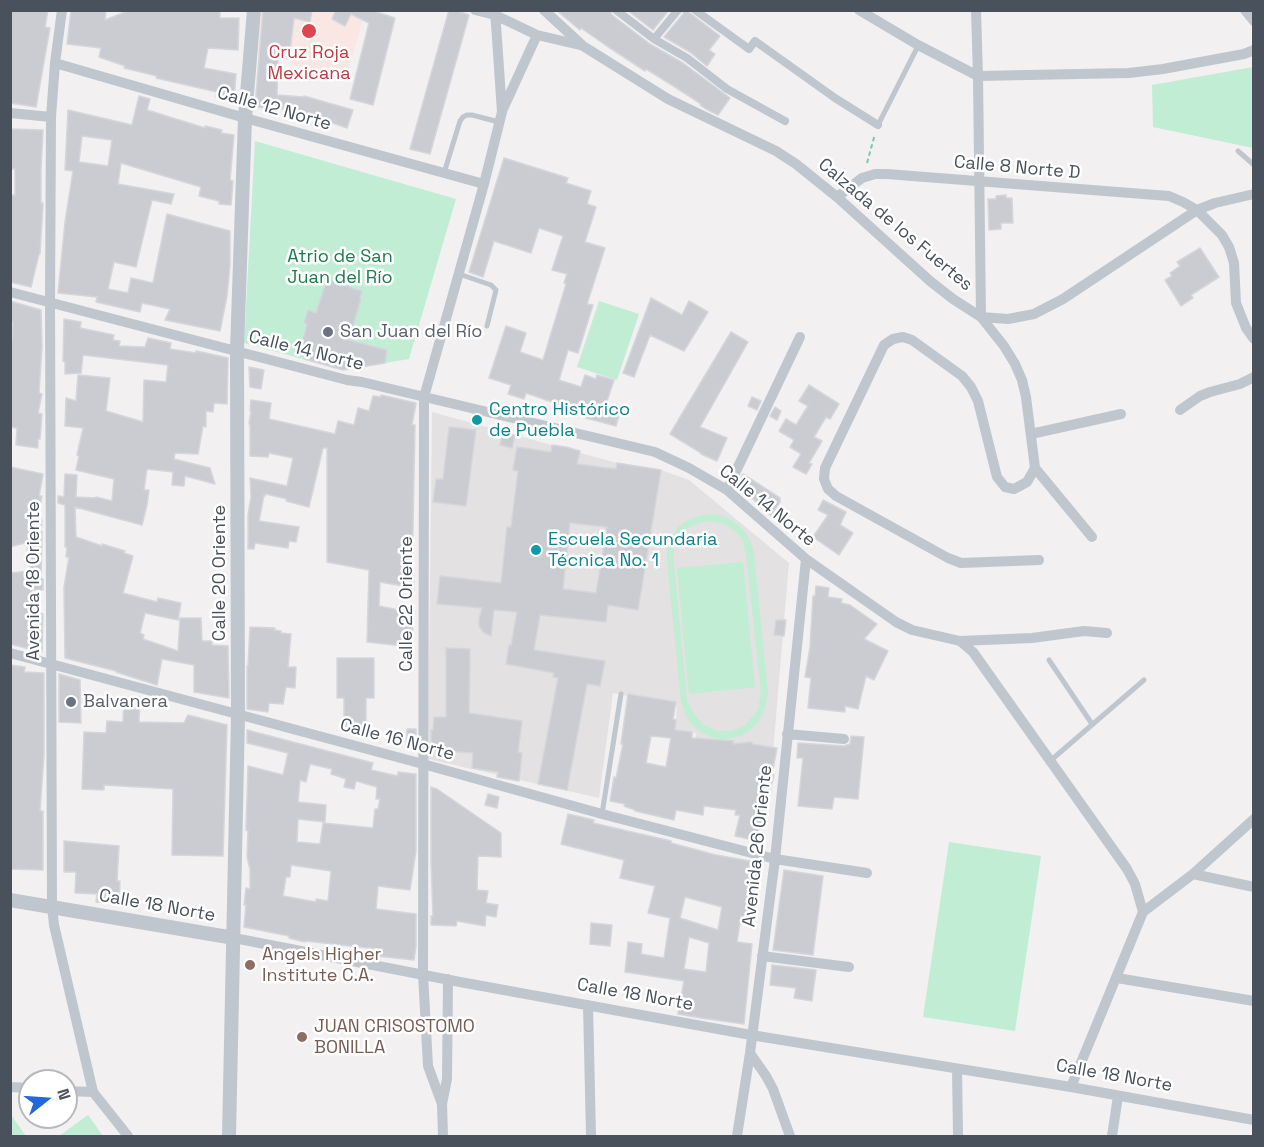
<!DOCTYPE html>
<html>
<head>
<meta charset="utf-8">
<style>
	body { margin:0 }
	#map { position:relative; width:1264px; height:1147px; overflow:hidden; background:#f2f0f0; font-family:"Space Grotesk",sans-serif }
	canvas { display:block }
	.frame { position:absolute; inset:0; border:12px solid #49525c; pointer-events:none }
	.north { position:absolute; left:18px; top:1069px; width:60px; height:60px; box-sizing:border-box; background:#fff; border:2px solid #b6babe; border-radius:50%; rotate:73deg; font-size:16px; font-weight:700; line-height:24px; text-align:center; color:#49525c }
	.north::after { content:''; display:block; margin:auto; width:21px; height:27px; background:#2467d8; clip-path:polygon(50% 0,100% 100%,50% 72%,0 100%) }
</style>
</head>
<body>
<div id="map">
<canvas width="1264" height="1147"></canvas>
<div class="frame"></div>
<div class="north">N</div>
</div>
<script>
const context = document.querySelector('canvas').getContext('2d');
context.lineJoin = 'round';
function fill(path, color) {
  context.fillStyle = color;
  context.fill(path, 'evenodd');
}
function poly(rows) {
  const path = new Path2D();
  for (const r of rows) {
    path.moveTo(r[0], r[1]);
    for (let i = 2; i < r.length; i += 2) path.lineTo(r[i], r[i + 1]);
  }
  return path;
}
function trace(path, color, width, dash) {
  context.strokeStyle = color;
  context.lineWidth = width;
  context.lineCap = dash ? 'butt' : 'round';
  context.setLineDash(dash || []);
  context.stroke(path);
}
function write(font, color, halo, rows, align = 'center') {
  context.font = font + ' "Space Grotesk",sans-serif';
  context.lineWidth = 5;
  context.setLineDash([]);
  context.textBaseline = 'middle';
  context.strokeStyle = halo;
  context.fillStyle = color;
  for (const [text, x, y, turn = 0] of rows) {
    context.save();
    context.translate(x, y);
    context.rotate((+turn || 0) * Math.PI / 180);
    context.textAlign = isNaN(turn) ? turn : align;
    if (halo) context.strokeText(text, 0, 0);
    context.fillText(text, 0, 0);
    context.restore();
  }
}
fill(poly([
	[432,412,617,463,661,470,689,480,789,563,773,752,695,745,696,733,675,731,677,706,613,693,599,798,428,759]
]), '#e3e1e1');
fill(poly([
	[261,11,365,11,346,79,291,64,289,59,258,51]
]), '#fae6e2');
fill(poly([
	[1253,67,1253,148,1153,127,1152,85],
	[255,141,456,199,409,359,343,370,244,343],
	[599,301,639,314,617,380,577,367],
	[711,514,724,516,740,526,747,535,752,545,754,554,768,693,765,708,759,721,754,727,741,736,722,740,711,737,700,732,692,725,685,714,681,701,667,563,667,549,668,543,678,527,690,519,702,515],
	[709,521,724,524,732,529,739,535,743,542,746,555,761,693,758,709,754,715,744,726,731,731,717,731,704,725,694,714,687,700,673,553,677,540,683,532,691,526,699,523],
	[743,562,755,687,689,694,677,568],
	[949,842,1041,856,1015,1031,923,1017],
	[11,1115,26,1136,11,1136],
	[88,1115,103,1136,59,1136]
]), '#c1edd5');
const building = poly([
	[10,10,48,10,45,27,50,28,36,107,10,103,10,10],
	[106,10,105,20,130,10,220,10,220,18,239,18,238,50,208,48,204,68,236,74,234,99,216,97,217,92,156,78,157,76,124,68,125,66,99,57,101,48,67,44,71,11,106,10],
	[263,10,312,10,310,22,294,18,289,59,278,56,277,95,304,97,304,96,353,110,347,128,299,111,255,107,263,10],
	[336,10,371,10,395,18,373,105,350,99,369,23,351,14,345,26,332,19,336,10],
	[449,10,455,10,469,15,430,154,410,149,449,10],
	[556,10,610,10,612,15,650,44,683,63,730,98,718,115,706,109,700,105,701,104,675,87,646,69,645,71,604,44,581,28,580,30,556,10],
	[627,10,669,10,653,30,627,10],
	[684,10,686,10,720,36,709,50,715,54,707,66,690,52,664,37,683,14,684,10],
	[139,96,150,99,147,110,205,128,205,126,222,130,221,133,234,135,230,180,233,181,231,205,219,204,219,201,199,196,201,187,121,163,118,184,174,194,171,204,152,200,136,267,114,262,108,289,128,293,131,278,153,283,167,214,230,231,230,265,227,296,220,331,165,320,170,309,142,303,140,312,96,302,97,297,58,293,65,222,73,171,65,170,68,110,132,125,139,96],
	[82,136,112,140,108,166,79,162,82,136],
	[10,129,43,130,41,170,41,203,43,203,40,254,39,254,31,287,10,282,10,195,15,195,15,169,10,169,10,129],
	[504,158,568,178,566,183,591,191,587,204,596,207,585,242,605,248,587,304,593,305,578,353,568,350,559,380,581,387,585,375,596,379,597,375,614,380,605,407,620,411,616,426,586,418,587,414,526,393,524,399,508,394,511,385,489,378,506,326,526,333,520,352,543,360,566,284,564,283,567,274,552,270,563,236,539,228,531,253,494,241,483,277,469,272,504,158],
	[1006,195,1006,198,1012,198,1013,223,1001,223,1001,229,989,230,988,199,996,199,996,196,1006,195],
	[1200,248,1219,277,1191,295,1193,298,1181,306,1165,280,1172,276,1170,273,1180,266,1177,262,1200,248],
	[327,279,351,287,351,288,362,291,360,298,361,299,349,340,387,350,385,363,343,370,304,359,308,346,302,344,307,324,304,323,308,310,316,313,327,279],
	[651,298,682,315,689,301,708,312,684,351,650,335,634,377,623,373,651,298],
	[10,301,41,310,42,346,39,393,42,394,38,413,42,414,40,439,38,439,38,448,16,445,17,428,10,427,10,342,12,342,13,322,10,322,10,301],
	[64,319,81,322,80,328,114,335,113,340,120,341,119,346,145,347,148,338,171,343,170,349,196,353,196,351,206,353,228,358,227,404,214,403,213,412,206,411,206,427,203,426,198,454,175,453,174,459,210,468,215,484,185,476,184,486,172,485,173,472,147,469,144,490,149,490,147,505,142,525,75,507,76,537,102,546,102,544,125,551,124,553,133,556,123,593,157,602,158,598,181,603,178,620,145,613,140,633,144,635,143,639,178,651,180,618,201,618,202,641,212,641,212,645,228,646,229,698,194,692,194,665,162,659,157,685,116,672,116,671,65,658,64,587,69,557,66,557,67,547,65,547,65,505,58,503,58,496,64,497,65,474,77,475,76,497,96,498,96,497,112,501,114,479,76,470,79,456,77,455,83,428,65,426,66,398,76,401,78,375,110,378,106,411,143,422,144,380,166,382,168,365,83,355,81,373,65,374,65,362,63,361,64,319],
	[731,332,748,342,700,427,727,438,717,461,701,454,701,453,670,434,731,332],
	[249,367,264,370,261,389,250,387,249,367],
	[809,385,839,404,830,419,826,417,814,437,822,441,809,463,812,464,806,474,793,467,801,454,790,447,794,440,779,431,786,419,796,425,808,406,799,401,809,385],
	[381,395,416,403,412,425,415,425,412,576,414,577,414,588,380,582,379,606,413,613,412,647,367,642,369,570,327,562,327,448,323,448,309,507,286,501,287,499,266,494,265,496,264,495,259,521,299,527,296,542,289,541,288,548,255,543,254,549,248,549,248,515,251,496,250,478,287,486,293,458,269,453,268,457,250,456,250,424,249,424,251,411,250,411,251,400,271,403,269,419,335,434,338,421,354,425,358,408,369,411,373,396,381,397,381,395],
	[752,397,761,401,757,410,748,406,752,397],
	[775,407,781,411,777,420,770,416,775,407],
	[449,427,476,430,466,506,433,502,436,479,443,479,449,427],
	[503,432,515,435,512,448,500,445,503,432],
	[552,445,566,447,580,451,577,464,616,469,617,463,661,470,638,610,608,605,606,622,540,615,534,650,605,661,600,686,587,684,567,790,538,784,558,678,553,677,554,673,506,664,509,645,511,646,517,612,494,610,491,636,483,632,479,626,479,619,482,608,437,604,440,576,501,583,507,527,511,527,518,471,513,470,517,447,551,452,552,445],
	[570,523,607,527,596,593,563,589,570,523],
	[10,467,43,474,39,496,42,496,37,519,42,520,41,532,42,532,41,579,43,579,43,590,31,590,34,613,43,614,42,652,10,644,10,573,30,571,31,550,27,550,28,542,10,547,10,467],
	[743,474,780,498,780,502,771,516,738,485,743,474],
	[823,500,846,512,840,525,853,533,839,555,813,537,828,515,818,510,823,500],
	[816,586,829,588,828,597,842,599,841,603,850,605,877,624,864,639,888,651,874,680,866,676,858,709,845,706,845,712,808,708,811,678,805,677,810,647,813,596,815,596,816,586],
	[776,620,786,620,784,636,774,635,776,620],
	[250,627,275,628,274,630,281,631,281,633,291,634,288,667,296,667,295,688,286,687,283,704,269,703,268,712,247,709,247,666,248,666,250,627],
	[446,648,470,649,469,713,522,721,518,752,522,753,519,781,497,777,498,772,472,768,473,753,431,750,431,730,433,730,434,717,446,717,446,648],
	[337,658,374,658,374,698,366,698,366,726,344,726,344,698,337,698,337,658],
	[10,665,25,667,24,672,44,673,44,754,40,811,43,811,43,870,10,869,10,665],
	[59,674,80,680,81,723,59,722,59,674],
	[628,694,676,702,673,719,676,720,675,730,692,732,692,738,734,741,733,744,752,742,752,744,777,748,772,774,774,775,768,800,766,800,762,829,759,829,758,841,735,836,740,815,735,815,736,810,704,806,703,815,676,810,674,820,635,811,635,810,624,806,625,804,610,801,614,777,616,778,623,744,621,744,628,694],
	[651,736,671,738,666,767,646,763,651,736],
	[124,697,140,697,139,722,184,723,188,715,227,725,223,856,172,855,173,789,104,785,104,790,82,789,84,732,106,733,107,721,123,722,124,697],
	[407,729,416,729,416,749,406,749,407,729],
	[247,730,373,763,371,770,398,776,398,772,416,774,416,851,410,890,378,886,376,909,416,914,416,946,414,960,376,956,377,949,306,941,305,942,289,938,289,936,244,927,246,905,244,905,246,888,250,889,250,869,247,857,248,831,246,830,248,766,283,775,288,753,247,743,247,730],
	[310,764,332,769,331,774,346,779,344,787,354,789,356,781,377,787,376,799,380,799,378,809,375,809,373,828,323,823,320,844,297,842,298,819,325,822,326,805,298,802,300,780,306,782,310,764],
	[291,865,331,871,328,901,316,899,316,902,283,896,286,877,290,877,291,865],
	[851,736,864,737,858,799,834,797,832,809,798,806,803,758,797,758,798,743,844,746,850,744,851,736],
	[431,787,437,789,501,833,501,857,478,856,477,890,488,891,486,903,498,905,496,917,486,915,485,926,457,921,456,926,431,925,431,916,433,916,431,861,431,787],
	[488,794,499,797,497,808,485,805,488,794],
	[568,814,594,820,593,823,671,841,671,843,716,855,761,863,754,919,741,916,737,942,752,944,744,1024,701,1018,678,1014,684,981,625,972,628,942,642,944,641,954,664,958,670,918,648,913,655,886,620,878,624,860,561,844,568,814],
	[685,897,722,907,718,930,680,918,685,897],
	[689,937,709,943,706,972,684,969,689,937],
	[64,841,119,846,117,881,120,881,119,903,96,902,97,894,75,893,76,872,64,872,64,841],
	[784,870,823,876,813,955,773,950,784,870],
	[591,923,612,925,610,946,590,944,591,923],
	[772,965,816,970,812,1001,794,998,796,988,770,985,772,965]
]);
fill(building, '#caccd2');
trace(building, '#d4d6db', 1.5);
trace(poly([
	[867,163,875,134]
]), '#7bc9a7', 2, [4.5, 3]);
trace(poly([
	[878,125,918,46],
	[1238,151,1254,165],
	[444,173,460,121,463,117,467,115,472,115,499,122],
	[459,274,491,285,496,290,487,326],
	[1049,660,1092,724],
	[1050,761,1144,680],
	[602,814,621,694]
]), '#bfc6ce', 5);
trace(poly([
	[616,10,654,39,687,58,727,89,785,121],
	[695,10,749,49,755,41,835,98,878,125],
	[654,39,678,10]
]), '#bfc6ce', 8);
trace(poly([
	[62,10,55,63,51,117,50,303,52,906,54,925,93,1092,128,1136],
	[475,10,495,15,537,35,580,45],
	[544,10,583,46,668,99,776,151,796,164,837,197,930,281,953,299,981,317,1008,319,1034,314,1063,299,1197,210,1215,203,1254,194],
	[859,10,918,45,978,76,1129,73,1163,69,1244,54,1254,50],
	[976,10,978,76,981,317,1004,346,1015,364,1022,380,1026,397,1035,468,1092,537],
	[1245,10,1254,21],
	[55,63,245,118,484,184],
	[503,109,537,35],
	[10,113,51,117],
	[837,197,862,178,875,174,887,174,1169,196,1183,202,1197,210,1222,235,1229,247,1234,263,1236,303,1246,328,1254,339],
	[10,292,347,380,362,382,655,452,689,468,727,490,806,559,896,622,912,630,960,641,973,652,1127,869,1135,884,1143,912],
	[1180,410,1200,396,1210,392,1240,384,1254,377],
	[1031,434,1121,414],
	[1035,468,1027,482,1014,489,1005,487,997,477,978,401,971,387,962,376,912,340,903,337,893,339,884,345,825,468,824,479,828,489,836,496,948,558,961,563,1039,560],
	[727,490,800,337],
	[960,641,1032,638,1084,631,1107,633],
	[10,653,423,764,602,814,775,859,867,873],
	[787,734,844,739],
	[1193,874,1254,887],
	[234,938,460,982,751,1035,1071,1087,1254,1120],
	[762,956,849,967],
	[1117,978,1254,1001],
	[588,1005,591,1136],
	[750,1053,766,1076,773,1089,790,1136],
	[957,1069,958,1136],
	[10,1087,30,1088],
	[1071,1087,1143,912,1193,874,1254,819],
	[66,1091,93,1092],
	[442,1104,428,1066,423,974,424,397,484,184,502,112,495,10],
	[443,1136,442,1104,447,1079,448,979],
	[737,1136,750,1053,775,859,806,559],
	[1112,1136,1118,1096]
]), '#bfc6ce', 10);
trace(poly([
	[10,900,234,938],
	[229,1136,238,715,237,350,245,118,254,10]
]), '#bfc6ce', 14);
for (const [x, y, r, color] of [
	[309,31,8,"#e0444e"],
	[328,332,6,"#6b7280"],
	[477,420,6,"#0f9aa8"],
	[536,550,6,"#0f9aa8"],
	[71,702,6,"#6b7280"],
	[250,965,6,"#8d6e63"],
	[302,1037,6,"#8d6e63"]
]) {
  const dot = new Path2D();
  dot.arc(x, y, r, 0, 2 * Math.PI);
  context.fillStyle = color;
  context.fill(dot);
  trace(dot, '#fff', 2);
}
write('18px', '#be3a42', '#fff', [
	["Cruz Roja",309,53],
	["Mexicana",309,74]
]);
write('18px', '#49525c', '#fff', [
	["Calle 12 Norte",274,109,16],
	["Calle 8 Norte D",1017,168,5],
	["Calzada de los Fuertes",895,225,40],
	["Calle 14 Norte",306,351,14],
	["Calle 14 Norte",767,506,39],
	["Calle 20 Oriente",220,573,-90],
	["Avenida 18 Oriente",34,581,-90],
	["Calle 22 Oriente",407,604,-90],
	["Calle 16 Norte",397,740,15],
	["Avenida 26 Oriente",758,846,-84],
	["Calle 18 Norte",157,906,10],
	["Calle 18 Norte",635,995,10],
	["Calle 18 Norte",1114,1076,10]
]);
write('18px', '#1d7a51', '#fff', [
	["Atrio de San",340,257],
	["Juan del Río",340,278]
]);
write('18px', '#5b616d', '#fff', [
	["San Juan del Río",340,332],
	["Balvanera",83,702]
], 'left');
write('18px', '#0d838f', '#fff', [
	["Centro Histórico",489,410],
	["de Puebla",489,431],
	["Escuela Secundaria",548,540],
	["Técnica No. 1",548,561]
], 'left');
write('18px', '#785e54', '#fff', [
	["Angels Higher",262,955],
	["Institute C.A.",262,976],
	["JUAN CRISOSTOMO",314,1027],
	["BONILLA",314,1048]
], 'left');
</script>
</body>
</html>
